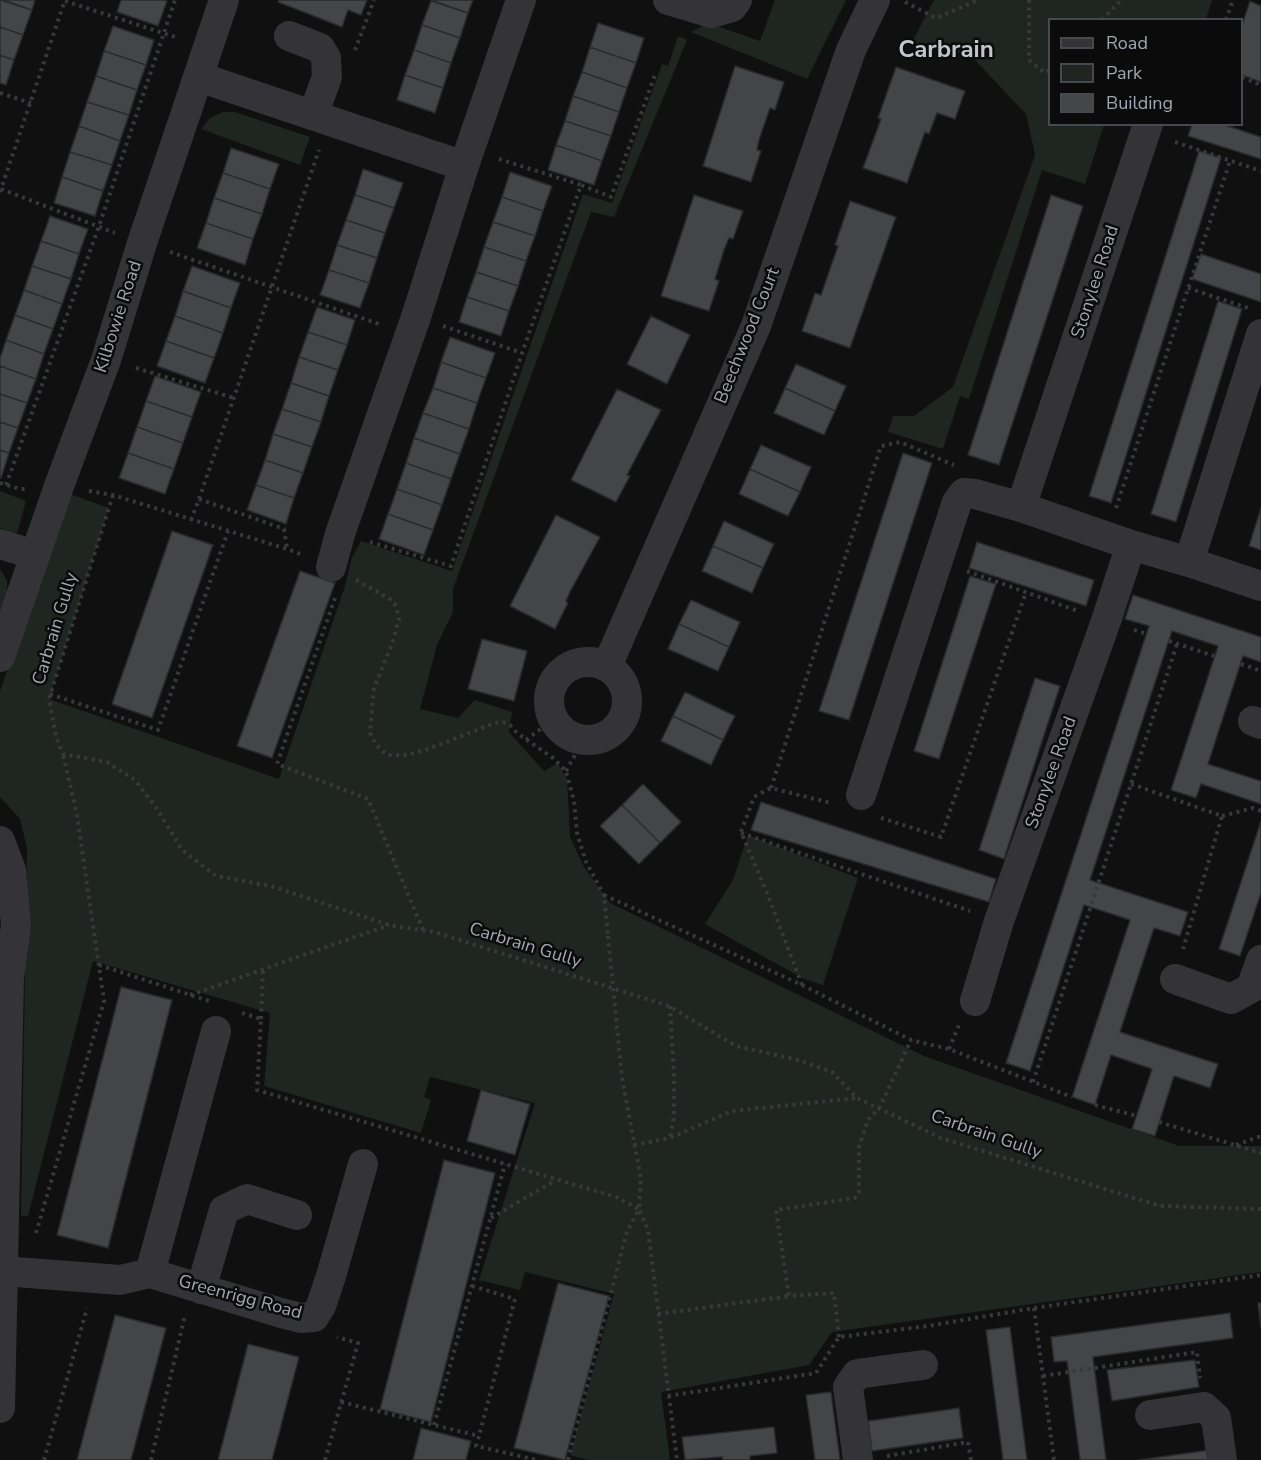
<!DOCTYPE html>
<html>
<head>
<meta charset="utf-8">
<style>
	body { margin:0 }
	#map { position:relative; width:1261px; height:1460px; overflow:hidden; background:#101011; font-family:"Nunito Sans",sans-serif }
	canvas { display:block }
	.legend { position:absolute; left:1048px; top:18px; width:195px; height:108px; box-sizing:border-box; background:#0b0b0c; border:2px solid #48494e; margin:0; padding:8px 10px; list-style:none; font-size:18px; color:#a3a6b1 }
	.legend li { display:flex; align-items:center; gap:12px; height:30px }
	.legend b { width:30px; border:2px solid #48494e }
</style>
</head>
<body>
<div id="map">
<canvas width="1261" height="1460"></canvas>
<ul class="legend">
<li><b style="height:8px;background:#343438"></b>Road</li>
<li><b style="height:16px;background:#1f2520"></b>Park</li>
<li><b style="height:16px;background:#444549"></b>Building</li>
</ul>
</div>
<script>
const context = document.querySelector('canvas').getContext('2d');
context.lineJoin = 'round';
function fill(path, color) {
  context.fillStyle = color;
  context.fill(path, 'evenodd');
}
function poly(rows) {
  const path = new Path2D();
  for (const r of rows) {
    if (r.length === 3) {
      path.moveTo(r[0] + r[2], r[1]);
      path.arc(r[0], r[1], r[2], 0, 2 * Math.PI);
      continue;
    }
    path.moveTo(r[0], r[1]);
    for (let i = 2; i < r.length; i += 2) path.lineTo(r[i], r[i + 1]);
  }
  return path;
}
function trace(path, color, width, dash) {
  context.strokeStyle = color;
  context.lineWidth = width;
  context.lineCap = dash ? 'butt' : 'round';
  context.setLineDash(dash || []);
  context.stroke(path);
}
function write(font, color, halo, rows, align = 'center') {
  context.font = font + ' "Nunito Sans",sans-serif';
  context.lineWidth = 5;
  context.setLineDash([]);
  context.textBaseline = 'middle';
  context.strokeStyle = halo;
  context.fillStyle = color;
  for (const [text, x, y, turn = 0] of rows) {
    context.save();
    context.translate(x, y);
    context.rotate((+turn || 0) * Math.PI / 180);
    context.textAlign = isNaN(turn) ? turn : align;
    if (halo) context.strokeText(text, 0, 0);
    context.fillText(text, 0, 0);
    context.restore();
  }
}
fill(poly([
	[775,0,846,0,807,79,691,32,708,23,760,41],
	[934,0,1212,0,1206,19,1050,20,1050,124,1104,125,1085,184,1042,170,969,399,960,396,943,449,888,432,893,416,914,416,953,387,1035,155,1026,114,972,57,912,42],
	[678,36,687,40,614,217,591,212,453,589,453,612,437,645,420,709,458,718,475,700,512,712,509,732,544,771,558,763,567,779,570,837,584,867,610,903,924,1056,1179,1146,1261,1146,1261,1272,832,1332,809,1365,661,1392,670,1460,588,1460,570,1455,614,1294,525,1272,520,1290,479,1280,535,1103,430,1077,424,1097,431,1100,421,1133,264,1086,270,1013,93,961,28,1216,21,1216,27,848,20,819,0,797,0,691,70,494,109,508,49,699,279,779,345,586,351,560,361,541,452,571,583,194,612,203,662,64,668,66],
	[223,112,235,112,310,137,300,165,201,129,210,118],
	[0,491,26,501,17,533,0,528],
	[0,569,7,580,7,598,0,616],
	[748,835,858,878,823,985,804,979,705,924,733,880]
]), '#1f2520');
const building = poly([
	[0,0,32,10,23,35,0,27,0,0],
	[3,0,35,0,32,10,3,0],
	[121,0,164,0,167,1,158,26,117,12,121,0],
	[279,0,367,0,361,15,348,10,342,27,278,2,279,0],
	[431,0,473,0,468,13,431,0],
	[431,1,468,13,460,38,422,25,431,1],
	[1250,1,1261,6,1261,82,1242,75,1242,25,1250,1],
	[598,23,644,38,636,63,590,47,598,23],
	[422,25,460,38,451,63,414,50,422,25],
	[113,26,154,40,146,65,104,51,113,26],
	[0,27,23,35,14,60,0,55,0,27],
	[590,47,636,63,627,88,582,72,590,47],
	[414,50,451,63,443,88,405,75,414,50],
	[104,51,146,65,137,90,96,76,104,51],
	[0,55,14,60,6,85,0,83,0,55],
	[735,66,784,82,775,110,770,108,759,140,757,150,761,151,751,182,703,166,735,66],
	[896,67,965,91,955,119,937,113,929,134,925,132,907,183,863,168,881,119,878,118,896,67],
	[582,72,627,88,619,112,573,96,582,72],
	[405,75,443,88,435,113,397,100,405,75],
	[96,76,137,90,129,115,87,102,96,76],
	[573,96,619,112,611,136,565,121,573,96],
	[87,102,129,115,120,141,79,126,87,102],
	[565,121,611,136,602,161,556,145,565,121],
	[1192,124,1222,124,1261,137,1261,159,1188,136,1192,124],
	[79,126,120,141,112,165,70,152,79,126],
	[556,145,602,161,594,185,548,170,556,145],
	[231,148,279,164,270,189,223,173,231,148],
	[1199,151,1221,158,1111,503,1089,496,1199,151],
	[70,152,112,165,103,191,62,177,70,152],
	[363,169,403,183,394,208,355,195,363,169],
	[510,172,552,186,543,211,502,197,510,172],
	[223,173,270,189,262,214,214,198,223,173],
	[62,177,103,191,95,216,54,203,62,177],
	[355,195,394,208,385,233,346,220,355,195],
	[694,195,743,211,733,239,729,238,724,250,715,279,719,281,709,311,661,296,694,195],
	[1051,195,1083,206,999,465,968,455,1051,195],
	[502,197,543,211,535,236,493,222,502,197],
	[214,198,262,214,253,239,206,223,214,198],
	[850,201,896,217,850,348,802,331,815,293,821,295,838,246,835,245,850,201],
	[50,216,88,229,79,254,41,241,50,216],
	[346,220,385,233,377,258,337,245,346,220],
	[493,222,535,236,526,261,484,247,493,222],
	[206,223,253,239,245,265,197,248,206,223],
	[41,241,79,254,71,279,32,266,41,241],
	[337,245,377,258,369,283,329,270,337,245],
	[484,247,526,261,518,286,476,272,484,247],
	[1201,254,1261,274,1261,302,1192,279,1201,254],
	[32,266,71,279,62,304,24,290,32,266],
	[192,266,240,283,231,308,183,291,192,266],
	[329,270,369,283,360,308,320,295,329,270],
	[476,272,518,286,509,311,467,297,476,272],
	[24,290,62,304,53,329,15,315,24,290],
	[183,291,231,308,223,333,175,316,183,291],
	[467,297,509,311,501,336,459,322,467,297],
	[1218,301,1242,309,1176,522,1151,514,1218,301],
	[317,307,355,320,347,345,308,332,317,307],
	[15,315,53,329,44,354,6,340,15,315],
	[175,316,223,333,214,358,166,341,175,316],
	[651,316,690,335,667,384,627,364,651,316],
	[308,332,347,345,338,370,299,357,308,332],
	[450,337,495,353,486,378,441,362,450,337],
	[6,340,44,354,36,379,0,366,0,358,6,340],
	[166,341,214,358,205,383,157,366,166,341],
	[299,357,338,370,329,396,291,383,299,357],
	[441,362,486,378,477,403,433,388,441,362],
	[796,364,846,386,835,411,785,388,796,364],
	[0,366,36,379,27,403,0,394,0,366],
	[155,376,201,392,192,417,146,401,155,376],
	[291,383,329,396,321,422,282,409,291,383],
	[433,388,477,403,469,429,423,413,433,388],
	[785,388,835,411,824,435,774,413,785,388],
	[617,389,661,410,627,475,630,476,616,502,571,480,617,389],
	[0,394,27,403,18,428,0,422,0,394],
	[146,401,192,417,183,443,137,427,146,401],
	[282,409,321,422,312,447,273,434,282,409],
	[423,413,469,429,460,454,414,438,423,413],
	[0,422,18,428,9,453,0,450,0,422],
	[137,427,183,443,174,469,128,453,137,427],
	[273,434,312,447,303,473,265,460,273,434],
	[414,438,460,454,451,479,406,463,414,438],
	[761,445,811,467,800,492,750,469,761,445],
	[0,450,9,453,1,478,0,478,0,450],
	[128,453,174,469,165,494,119,478,128,453],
	[903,453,932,463,849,720,819,711,903,453],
	[265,460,303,473,294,498,256,485,265,460],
	[406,463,451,479,442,505,397,489,406,463],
	[750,469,800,492,788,516,739,494,750,469],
	[256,485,294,498,286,524,247,510,256,485],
	[397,489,442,505,433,530,388,514,397,489],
	[1261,508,1261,550,1249,546,1261,508],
	[388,514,433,530,424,555,379,539,388,514],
	[556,515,600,537,570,592,566,601,568,603,555,629,510,606,556,515],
	[724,521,774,544,763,568,713,546,724,521],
	[172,531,213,545,152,718,112,704,172,531],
	[977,542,1094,580,1086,606,969,568,977,542],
	[713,546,763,568,752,593,702,571,713,546],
	[300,571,335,583,272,758,237,746,300,571],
	[970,576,996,584,939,759,914,751,970,576],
	[1133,595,1261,637,1261,662,1243,656,1208,764,1261,781,1261,804,1201,784,1196,798,1171,790,1218,646,1172,631,1090,880,1188,912,1180,936,1154,928,1120,1032,1218,1064,1210,1088,1174,1076,1155,1136,1132,1129,1152,1069,1111,1055,1095,1105,1072,1097,1130,920,1084,905,1030,1071,1006,1063,1149,626,1125,619,1133,595],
	[691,600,740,622,729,647,679,624,691,600],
	[679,624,729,647,718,671,668,649,679,624],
	[482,639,527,651,514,701,468,689,482,639],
	[1035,678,1060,686,1004,859,979,850,1035,678],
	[685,692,735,716,723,740,673,716,685,692],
	[673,716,723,740,711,765,661,741,673,716],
	[643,784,681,822,660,843,622,805,643,784],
	[761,802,996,879,989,902,751,830,761,802],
	[622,805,660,843,639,864,600,826,622,805],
	[1261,821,1261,893,1240,956,1219,949,1261,821],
	[121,987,172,1000,108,1248,57,1235,121,987],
	[481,1090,530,1104,515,1155,467,1141,481,1090],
	[444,1160,495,1173,431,1422,380,1409,444,1160],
	[558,1283,609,1296,565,1460,514,1448,558,1283],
	[1258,1303,1261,1303,1261,1328,1258,1303],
	[1230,1313,1233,1338,1093,1357,1106,1460,1080,1460,1067,1361,1054,1362,1051,1337,1230,1313],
	[115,1315,166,1328,131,1460,77,1460,115,1315],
	[1010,1327,1027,1460,1003,1460,986,1330,1010,1327],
	[248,1344,299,1357,272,1460,218,1460,248,1344],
	[1195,1360,1199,1387,1112,1401,1107,1370,1195,1360],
	[831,1392,840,1460,815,1460,806,1395,831,1392],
	[959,1408,963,1438,872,1451,868,1421,959,1408],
	[774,1427,777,1453,750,1456,750,1460,723,1460,722,1457,685,1460,682,1437,774,1427],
	[421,1428,471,1441,466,1460,413,1460,421,1428],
	[1210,1450,1211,1460,1138,1460,1210,1450]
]);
fill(building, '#444549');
trace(building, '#2a2a2d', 1.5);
trace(poly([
	[1029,0,1029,60,1045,73,1050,70],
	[65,1,178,38],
	[905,2,936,18,978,0],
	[1102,20,1121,0],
	[1226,20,1233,0],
	[355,50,374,0],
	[1242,77,1261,85],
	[0,93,31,103],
	[1175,142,1261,171],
	[499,159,581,185],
	[1,189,115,233],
	[0,192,65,0],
	[170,252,382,325],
	[1188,288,1248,308],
	[443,326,522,353],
	[136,368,234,398],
	[0,483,20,489,25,489],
	[6,485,99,226,175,0],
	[89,491,113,495,287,549,303,555],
	[113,495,49,699,56,737,63,754,107,762,135,780,155,806,182,850,216,876,271,886,389,925,434,932,669,1006,736,1046,798,1060,832,1072,857,1098,941,1138,1160,1206,1261,1209],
	[199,499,319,150],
	[1116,508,1230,161],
	[191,520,199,499,284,529,287,549],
	[370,542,451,566,522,353,581,185,611,197,656,72],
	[967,571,1078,611],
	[356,580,390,599,396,606,399,619,392,644,374,688,370,733,377,746,387,755,407,755,428,749,495,723,503,722,510,725,517,733,553,758,566,771,574,801,577,833,586,862,604,895,608,936],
	[335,598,277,764,368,799,423,930],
	[1134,630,1147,634],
	[1169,641,1214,656],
	[1241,664,1261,671],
	[50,694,158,730,228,531],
	[526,740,554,719],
	[566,771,584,739],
	[1131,784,1222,816,1183,949],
	[771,788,881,446,900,442,954,465],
	[1222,816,1253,808,1261,811],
	[881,818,941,837,1026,592],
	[741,833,970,911],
	[604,895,802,985,911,1040,949,1049,1072,1097],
	[99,965,209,1001],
	[802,985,767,893,741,832,754,797,771,788,831,803],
	[190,995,389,925],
	[670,1006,674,1075,674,1117,670,1138],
	[242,1013,261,1019,257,1090,616,1197,639,1209,627,1231,568,1460],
	[261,1019,263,969],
	[949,1049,959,1025],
	[622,1078,641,1179,639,1209,648,1230,677,1460],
	[1033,1082,1177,644],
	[1095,1105,1137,1116],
	[1159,1122,1261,1153],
	[634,1145,670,1138,732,1111,857,1098],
	[1236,1145,1261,1136],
	[491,1218,556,1180],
	[36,1233,104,1001,77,815,63,754],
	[472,1286,515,1299,479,1436],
	[1034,1308,1054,1460],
	[658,1314,789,1296],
	[839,1337,834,1293,789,1296,776,1210,855,1198,859,1192,859,1147,868,1120,880,1107,911,1040],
	[1043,1376,1197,1352,1200,1378],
	[668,1396,816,1373,839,1337,928,1326,1034,1308,1261,1275],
	[341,1402,479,1436,476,1446,537,1460],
	[434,1425,505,1164],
	[887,1456,968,1442,971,1460],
	[44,1460,87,1308],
	[151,1460,185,1315],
	[325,1460,358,1343,337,1337]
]), '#38393d', 4, [3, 4.5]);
trace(poly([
	[668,0,711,13,732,7,737,0],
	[289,36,320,48,326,58,327,77,313,115],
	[199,77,464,166,521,0],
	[1021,507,1148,124],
	[0,544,35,555],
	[1189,562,1261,334],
	[331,567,340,534,416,317,464,166],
	[0,657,59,486,106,360,142,243,224,0],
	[588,701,39],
	[607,666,756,326,851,50,875,0],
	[1253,721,1261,724],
	[861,795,957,502,964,493,975,494,1021,507,1131,545,1189,562,1261,586],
	[0,841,11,870,16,925,9,978,0,1408],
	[1175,979,1231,999,1251,988,1261,960],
	[975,1001,999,921,1106,621,1131,545],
	[3,1271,120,1280,150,1273,281,1313,301,1318,314,1317,321,1306,331,1276,363,1164],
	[150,1273,216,1031],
	[201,1289,224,1210,247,1199,297,1215],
	[1150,1415,1204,1407,1216,1418,1222,1460],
	[858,1460,848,1387,857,1374,923,1365]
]), '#343438', 30);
trace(poly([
	[608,936,622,1078]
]), '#38393d', 4, [3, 4.5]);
write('18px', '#a3a6b1', '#0b0b0c', [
	["Stonylee Road",1096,282,-72],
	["Kilbowie Road",119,317,-72],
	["Beechwood Court",748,336,-68],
	["Carbrain Gully",56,629,-73],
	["Stonylee Road",1052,773,-70],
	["Carbrain Gully",525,946,17],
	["Carbrain Gully",986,1135,19],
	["Greenrigg Road",240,1298,15]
]);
write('bold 24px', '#c3c5cd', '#0b0b0c', [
	["Carbrain",946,51]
]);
</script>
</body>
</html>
